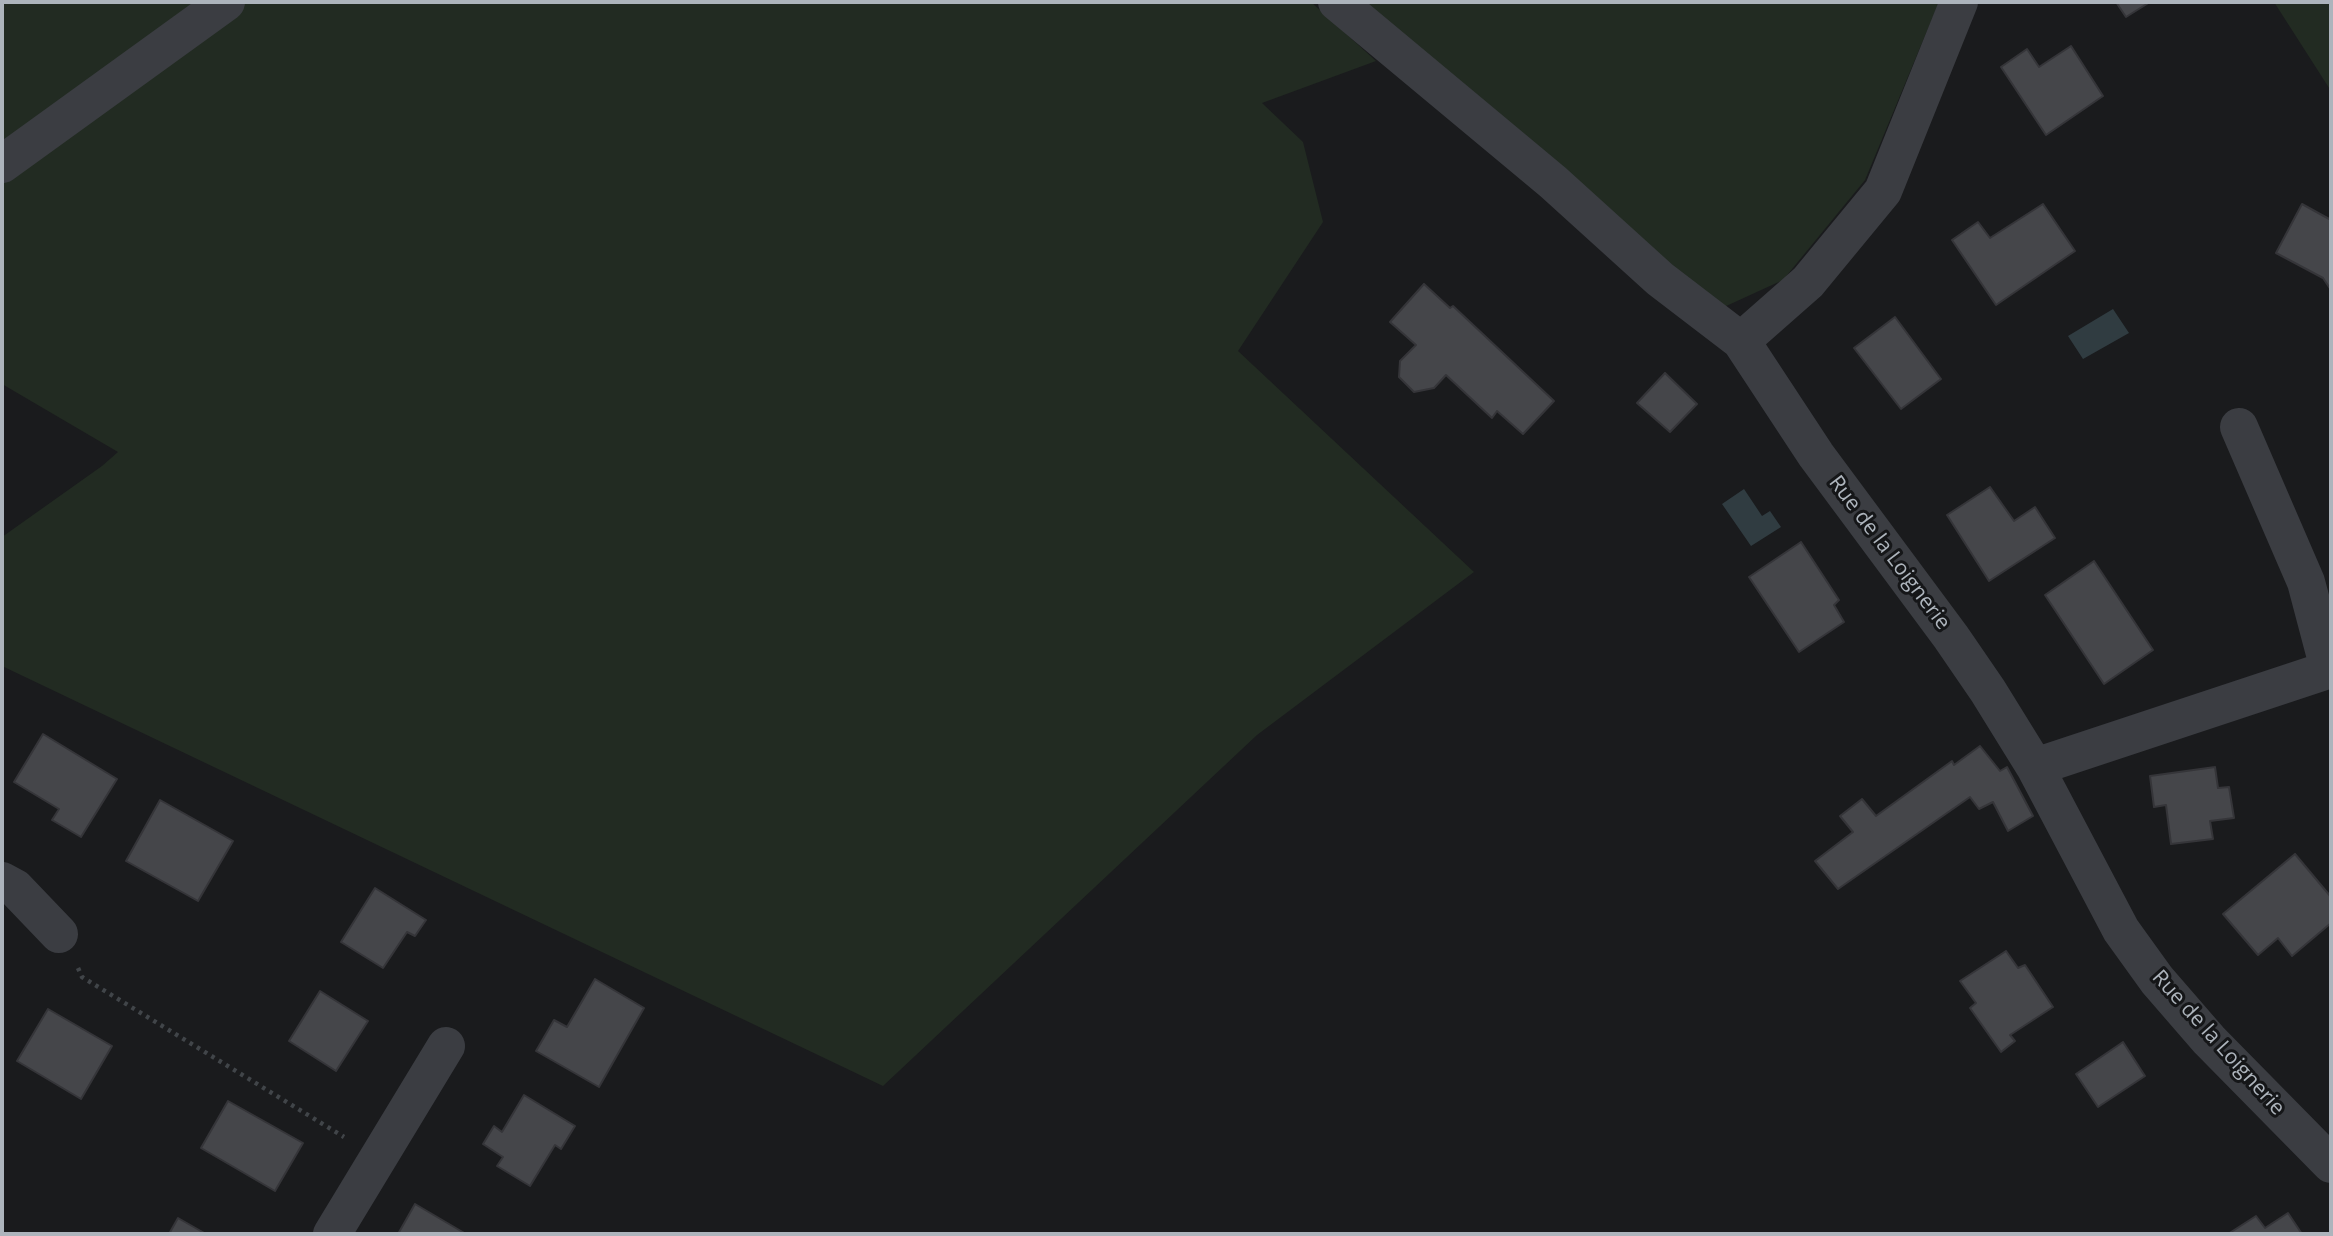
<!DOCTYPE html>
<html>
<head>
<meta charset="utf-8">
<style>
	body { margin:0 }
	#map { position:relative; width:2333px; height:1236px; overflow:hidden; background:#1a1b1d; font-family:"Open Sans",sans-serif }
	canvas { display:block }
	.frame { position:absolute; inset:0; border:4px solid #adb4bc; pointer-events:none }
</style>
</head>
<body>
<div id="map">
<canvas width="2333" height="1236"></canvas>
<div class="frame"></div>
</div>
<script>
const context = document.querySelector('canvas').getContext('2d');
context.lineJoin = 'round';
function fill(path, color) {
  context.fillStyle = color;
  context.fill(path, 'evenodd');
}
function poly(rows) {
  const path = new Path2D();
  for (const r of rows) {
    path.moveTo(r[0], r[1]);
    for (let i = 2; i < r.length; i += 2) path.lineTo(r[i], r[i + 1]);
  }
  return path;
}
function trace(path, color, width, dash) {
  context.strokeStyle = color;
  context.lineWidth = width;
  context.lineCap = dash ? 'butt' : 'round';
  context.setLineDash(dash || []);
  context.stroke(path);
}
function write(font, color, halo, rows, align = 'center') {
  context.font = font + ' "Open Sans",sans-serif';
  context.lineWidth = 6;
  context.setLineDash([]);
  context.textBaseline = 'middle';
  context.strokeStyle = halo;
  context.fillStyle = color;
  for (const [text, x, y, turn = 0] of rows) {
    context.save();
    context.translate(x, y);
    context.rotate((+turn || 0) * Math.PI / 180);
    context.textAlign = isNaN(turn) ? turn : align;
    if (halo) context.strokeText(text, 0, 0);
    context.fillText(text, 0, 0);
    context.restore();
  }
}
fill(poly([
	[2,2,1311,2,1376,61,1262,103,1303,142,1323,222,1238,351,1474,572,1257,735,883,1086,2,666,2,537,102,466,118,452,2,384],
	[1360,2,1939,2,1865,180,1783,280,1724,307,1678,284],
	[2274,2,2331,2,2331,91]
]), '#222b22');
fill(poly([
	[2113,309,2129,333,2083,359,2068,336],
	[1744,489,1762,516,1770,511,1781,527,1751,546,1722,504]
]), '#303c41');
const building = poly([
	[2116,2,2150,2,2126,17,2116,2],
	[2071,46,2103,96,2046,135,2001,67,2027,49,2039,67,2071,46],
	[2043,204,2075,251,1996,305,1952,240,1978,222,1990,238,2043,204],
	[2302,204,2331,220,2331,290,2323,278,2276,253,2302,204],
	[1424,284,1450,308,1453,306,1554,401,1523,434,1497,411,1492,418,1446,375,1434,388,1414,392,1399,377,1400,361,1416,345,1390,322,1424,284],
	[1895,317,1941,379,1901,409,1854,348,1895,317],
	[1665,373,1697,404,1670,432,1637,403,1665,373],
	[1990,487,2014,521,2035,507,2055,538,1989,581,1947,515,1990,487],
	[1801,542,1839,600,1834,605,1844,622,1799,652,1749,577,1801,542],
	[2094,561,2153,650,2104,684,2045,595,2094,561],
	[43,734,117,779,81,837,52,820,59,809,14,782,43,734],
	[1980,746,2000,771,2007,767,2033,816,2008,831,1993,802,1979,809,1970,797,1838,889,1815,861,1853,832,1840,816,1862,799,1876,816,1952,761,1954,765,1980,746],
	[2215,767,2218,788,2229,787,2234,818,2210,821,2213,839,2171,844,2166,805,2154,807,2150,776,2215,767],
	[160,800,233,841,198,901,126,861,160,800],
	[2295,854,2331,897,2331,923,2292,956,2278,938,2258,955,2223,914,2295,854],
	[375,888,426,920,415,936,407,932,383,968,341,942,375,888],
	[2006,951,2018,968,2025,965,2053,1007,2010,1035,2015,1041,2001,1052,1970,1008,1976,1003,1960,981,2006,951],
	[595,979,644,1008,599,1087,536,1051,554,1020,567,1027,595,979],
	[320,991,368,1021,336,1071,289,1041,320,991],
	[48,1009,112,1046,81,1099,17,1061,48,1009],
	[2123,1042,2145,1076,2098,1107,2076,1074,2123,1042],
	[524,1095,575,1126,561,1149,555,1145,530,1186,497,1166,503,1157,483,1144,494,1126,502,1132,524,1095],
	[228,1101,303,1143,275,1191,201,1148,228,1101],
	[415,1204,466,1234,398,1234,415,1204],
	[2288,1213,2302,1234,2228,1234,2256,1216,2265,1228,2288,1213],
	[178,1218,206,1234,169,1234,178,1218]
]);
fill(building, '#45464a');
trace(building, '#353539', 2);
trace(poly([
	[78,968,82,977,344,1137]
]), '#414549', 4.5, [3.5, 5]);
trace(poly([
	[1337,2,1553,182,1660,279,1741,341,1816,455,1951,637,1988,691,2035,767,2121,930,2157,980,2209,1040,2331,1164],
	[2,164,226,2],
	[1741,341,1808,282,1883,191,1959,2],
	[2239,427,2306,582,2329,669],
	[2035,767,2331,669],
	[2,881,15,888,59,934],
	[332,1234,446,1046]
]), '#3b3d42', 38);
write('21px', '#adb4bc', '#151618', [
	["Rue de la Loignerie",1889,553,53],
	["Rue de la Loignerie",2218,1043,48]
]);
</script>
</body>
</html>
